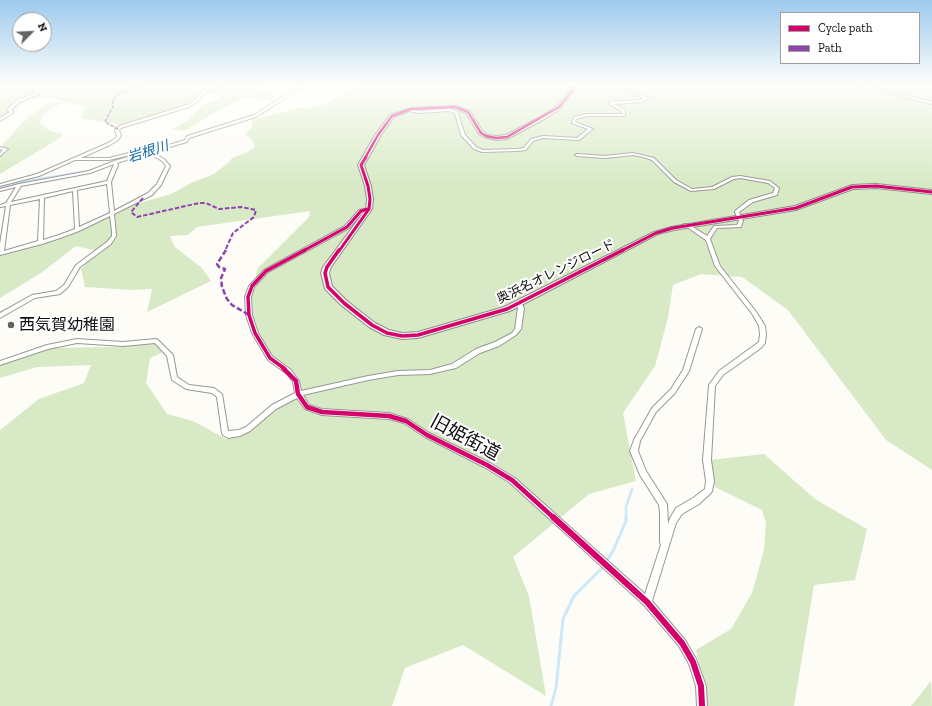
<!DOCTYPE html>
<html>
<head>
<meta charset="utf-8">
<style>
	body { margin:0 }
	#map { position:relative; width:932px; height:706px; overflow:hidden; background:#fdfcf7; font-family:"Zilla Slab",serif }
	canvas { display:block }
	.legend { position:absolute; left:780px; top:12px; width:140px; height:52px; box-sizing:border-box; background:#fff; border:1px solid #a0a0a0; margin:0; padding:5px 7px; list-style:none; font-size:12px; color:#111 }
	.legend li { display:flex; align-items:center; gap:8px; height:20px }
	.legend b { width:20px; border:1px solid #a0a0a0 }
	.north { position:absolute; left:12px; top:12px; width:40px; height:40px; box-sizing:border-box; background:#fff; border:1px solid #a0a0a0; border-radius:50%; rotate:66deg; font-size:11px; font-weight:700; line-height:16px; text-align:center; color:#111 }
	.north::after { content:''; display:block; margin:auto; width:14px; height:18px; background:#646362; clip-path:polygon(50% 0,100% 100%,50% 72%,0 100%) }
</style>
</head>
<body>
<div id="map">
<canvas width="932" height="706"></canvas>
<ul class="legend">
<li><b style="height:5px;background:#d6006c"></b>Cycle path</li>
<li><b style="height:5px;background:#8e44ad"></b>Path</li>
</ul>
<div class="north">N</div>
</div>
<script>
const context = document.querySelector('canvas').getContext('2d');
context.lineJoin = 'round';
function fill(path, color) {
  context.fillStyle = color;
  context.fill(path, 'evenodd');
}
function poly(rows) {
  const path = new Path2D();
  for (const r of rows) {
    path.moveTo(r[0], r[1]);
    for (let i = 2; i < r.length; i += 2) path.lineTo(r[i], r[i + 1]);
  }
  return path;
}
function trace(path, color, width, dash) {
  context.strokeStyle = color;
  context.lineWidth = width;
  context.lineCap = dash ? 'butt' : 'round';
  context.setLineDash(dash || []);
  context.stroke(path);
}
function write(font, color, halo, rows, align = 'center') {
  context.font = font + ' "Zilla Slab","Noto Sans JP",serif';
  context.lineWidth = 4;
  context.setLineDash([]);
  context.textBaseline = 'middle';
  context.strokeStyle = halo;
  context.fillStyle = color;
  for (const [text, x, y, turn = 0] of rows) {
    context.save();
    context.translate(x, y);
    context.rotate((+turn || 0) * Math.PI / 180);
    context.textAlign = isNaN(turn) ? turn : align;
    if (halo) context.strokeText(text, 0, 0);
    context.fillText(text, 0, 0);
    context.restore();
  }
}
fill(poly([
	[0,84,265,84,260,89,271,93,275,97,271,101,259,99,243,98,219,110,184,131,173,129,190,119,202,105,220,98,220,93,203,94,192,103,123,125,80,118,86,107,44,97,31,99,0,118],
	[360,84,932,84,932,470,886,440,788,310,742,277,701,274,673,285,668,318,655,366,623,413,636,481,589,494,513,557,529,596,546,696,463,645,405,668,392,706,0,706,0,430,39,399,84,383,91,365,37,367,0,378,0,363,44,348,120,347,156,341,164,352,150,358,146,383,167,414,193,421,226,439,244,431,298,394,297,385,258,339,252,325,250,308,252,289,258,268,309,217,310,211,197,227,188,235,170,236,175,247,202,268,211,281,147,312,152,289,132,290,85,287,81,269,97,251,76,246,41,273,0,298,0,254,67,237,133,205,171,194,191,183,214,174,228,163,232,158,248,152,255,147,253,141,245,134,252,128,252,120,296,109,324,105,347,90],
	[50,101,62,103,42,115,40,123,50,131,63,134,60,138,0,174,0,157,6,152,2,145,29,116,36,113],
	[764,454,815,499,867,529,855,580,814,585,794,706,708,706,696,650,731,629,752,593,764,550,766,523,762,510,715,487,710,460],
	[931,681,932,706,911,706]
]), '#d8eac5');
trace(poly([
	[317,84,323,86,338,84],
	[294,93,309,84],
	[5,115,23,100,43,96,52,91,35,85],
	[245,120,263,114,273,106],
	[127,158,209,132]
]), '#cde8f7', 1);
trace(poly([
	[0,188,30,180,86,171,130,157]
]), '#cde8f7', 1.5);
trace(poly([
	[626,518,626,507,632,489]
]), '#cde8f7', 2.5);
trace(poly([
	[606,562,613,551,626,521,626,517],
	[551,706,556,688,563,619,574,596,604,566]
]), '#cde8f7', 3);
const street = poly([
	[31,84,35,84,39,94,19,102,11,110,13,111,13,113,0,121,0,118,10,112,7,110,17,100,36,93,31,84],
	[218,84,222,84,205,93,197,102,189,107,121,128,119,130,121,136,118,140,110,145,81,158,109,158,129,153,131,154,130,155,109,160,75,160,39,176,0,186,0,184,37,174,108,143,116,138,117,136,115,130,119,126,187,105,195,100,203,91,218,84],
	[303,84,307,84,256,117,189,138,187,142,152,152,164,159,170,166,161,185,152,195,114,214,116,236,111,244,80,267,68,287,60,294,35,298,0,318,0,313,32,295,56,291,64,285,76,265,107,242,112,236,112,231,110,216,79,231,63,237,42,244,0,255,0,244,6,206,0,207,0,205,6,203,16,187,0,191,0,189,19,184,89,171,114,161,146,152,146,150,149,151,185,140,187,136,254,115,303,84],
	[148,153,162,161,166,166,157,184,148,193,114,211,111,182,118,165,117,163,148,153],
	[114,164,107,181,11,202,21,186,90,173,114,164],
	[107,184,110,213,79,227,77,190,107,184],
	[73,191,75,229,59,235,43,240,44,198,73,191],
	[40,199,38,241,4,251,10,205,40,199],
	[621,84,625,84,624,88,648,98,642,102,614,104,625,110,625,116,587,116,576,119,575,122,593,129,579,140,543,138,533,141,526,150,517,151,482,152,474,149,461,135,455,113,449,111,419,113,405,110,407,109,419,111,449,109,457,111,465,135,476,147,483,150,517,149,524,148,531,139,543,136,577,138,588,129,572,123,574,117,587,114,622,114,622,111,609,104,609,102,641,100,644,98,621,89,621,84],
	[855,84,861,84,932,102,932,104,855,84],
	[0,147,8,149,0,156,0,153,3,150,0,149,0,147],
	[633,153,654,158,676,180,692,189,712,187,732,177,740,176,770,181,779,188,777,195,753,202,739,212,743,221,741,227,717,228,710,239,720,266,757,313,765,326,766,334,765,343,761,348,723,375,715,386,711,460,714,481,712,491,711,493,699,504,682,514,676,523,652,601,685,640,696,659,706,686,707,706,697,706,696,686,689,664,679,646,644,605,509,482,484,467,425,437,404,423,389,419,322,415,305,409,297,398,276,409,250,431,240,436,228,438,223,435,222,433,217,397,212,393,186,389,172,380,167,356,155,343,123,346,77,343,48,349,0,365,0,361,47,345,77,339,123,342,156,339,158,340,173,355,177,377,189,385,214,388,222,394,228,431,239,430,246,427,272,405,295,393,293,382,287,374,268,360,252,333,246,315,245,297,249,286,264,270,345,226,359,210,371,208,371,210,363,212,349,228,268,272,254,287,251,297,252,315,258,333,272,356,291,370,299,381,301,391,368,376,398,371,430,370,452,364,476,349,495,342,512,333,515,329,518,308,516,304,519,302,521,303,524,308,521,329,516,335,499,346,480,353,456,368,430,374,398,375,368,380,303,395,309,405,322,409,389,413,408,419,429,433,490,463,515,478,645,594,661,545,660,542,660,512,659,505,640,475,630,451,634,440,652,408,671,389,683,370,696,329,699,327,701,328,702,329,689,371,675,393,656,412,640,441,638,451,646,471,667,504,668,524,670,518,676,508,693,498,705,489,706,481,703,460,709,385,719,371,759,342,760,334,759,326,753,315,715,266,706,240,684,225,684,224,688,224,707,236,714,226,737,225,739,221,735,212,735,211,749,200,773,193,775,188,768,183,740,178,734,179,714,189,691,191,674,182,652,160,643,157,633,155,605,158,577,156,575,155,577,154,605,156,633,153]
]);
const secondary = poly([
	[566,84,575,85,575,90,561,108,548,117,507,139,496,140,484,137,479,134,466,113,454,109,412,110,394,117,381,135,364,165,371,186,373,199,372,209,331,267,329,273,332,286,347,301,375,323,389,330,402,333,418,332,504,307,654,232,671,227,795,206,852,185,876,184,932,190,932,194,876,188,853,189,796,210,674,230,658,234,510,311,418,338,402,339,384,335,369,327,341,305,325,289,321,273,323,267,366,209,367,199,365,186,358,165,375,135,390,115,411,108,455,106,470,111,483,132,488,135,496,136,506,135,544,115,557,106,571,90,571,87,566,84]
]);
trace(street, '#979795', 2);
trace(secondary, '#8e8d8b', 2);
fill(street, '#fffffe');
fill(secondary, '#f6f4eb');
trace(poly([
	[118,129,105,122,113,106,113,100,117,94,144,84]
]), '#8e44ad', 1.5, [3.5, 1.5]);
trace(poly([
	[143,198,131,212,137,217,199,203,206,203,219,209,241,207,256,210,254,217,233,233,225,251]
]), '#8e44ad', 2, [4.5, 2]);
trace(poly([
	[226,250,217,264,219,267,225,269,221,278,222,287,227,299,232,305,249,315]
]), '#8e44ad', 2.5, [5.5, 2.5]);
trace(poly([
	[365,158,378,135,392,116,411,109,455,107,468,112,481,133,486,136,496,138,507,137,559,107,573,90,573,86,568,84]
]), '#d6006c', 2.5);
trace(poly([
	[303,251,347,227,361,211,368,209],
	[339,251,369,209,370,199,368,186,361,165,366,157],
	[621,251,656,233,673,228,796,208,852,187,876,186,932,192]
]), '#d6006c', 3);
trace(poly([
	[339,250,327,267,325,273,328,287,344,303,372,325,387,333,402,336,418,335,507,309,623,250],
	[285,369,270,358,255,333,249,315,248,297,252,286,266,271,305,250]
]), '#d6006c', 3.5);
trace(poly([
	[283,368,296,381,298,394,307,407,322,412,389,416,406,421,427,435,487,465,512,480,554,518]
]), '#d6006c', 4.5);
trace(poly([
	[553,517,647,602,682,643,693,662,701,686,702,706]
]), '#d6006c', 6);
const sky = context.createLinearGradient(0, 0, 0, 183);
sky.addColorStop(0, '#9dc9ee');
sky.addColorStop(0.46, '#fefefb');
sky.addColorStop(1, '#fefefb00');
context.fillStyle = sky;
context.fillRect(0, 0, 932, 183);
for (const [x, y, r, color] of [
	[11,325,4,"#646362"]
]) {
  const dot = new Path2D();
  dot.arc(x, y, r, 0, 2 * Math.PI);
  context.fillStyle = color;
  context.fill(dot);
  trace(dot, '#fff', 1.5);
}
write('13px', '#111', '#fff', [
	["奥浜名オレンジロード",556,272,-26]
]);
write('italic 14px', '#1768a6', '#fff', [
	["岩根川",148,152,-18]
]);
write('16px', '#111', '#fff', [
	["西気賀幼稚園",19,325]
], 'left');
write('19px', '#111', '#fff', [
	["旧姫街道",465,438,28]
]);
</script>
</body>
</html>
